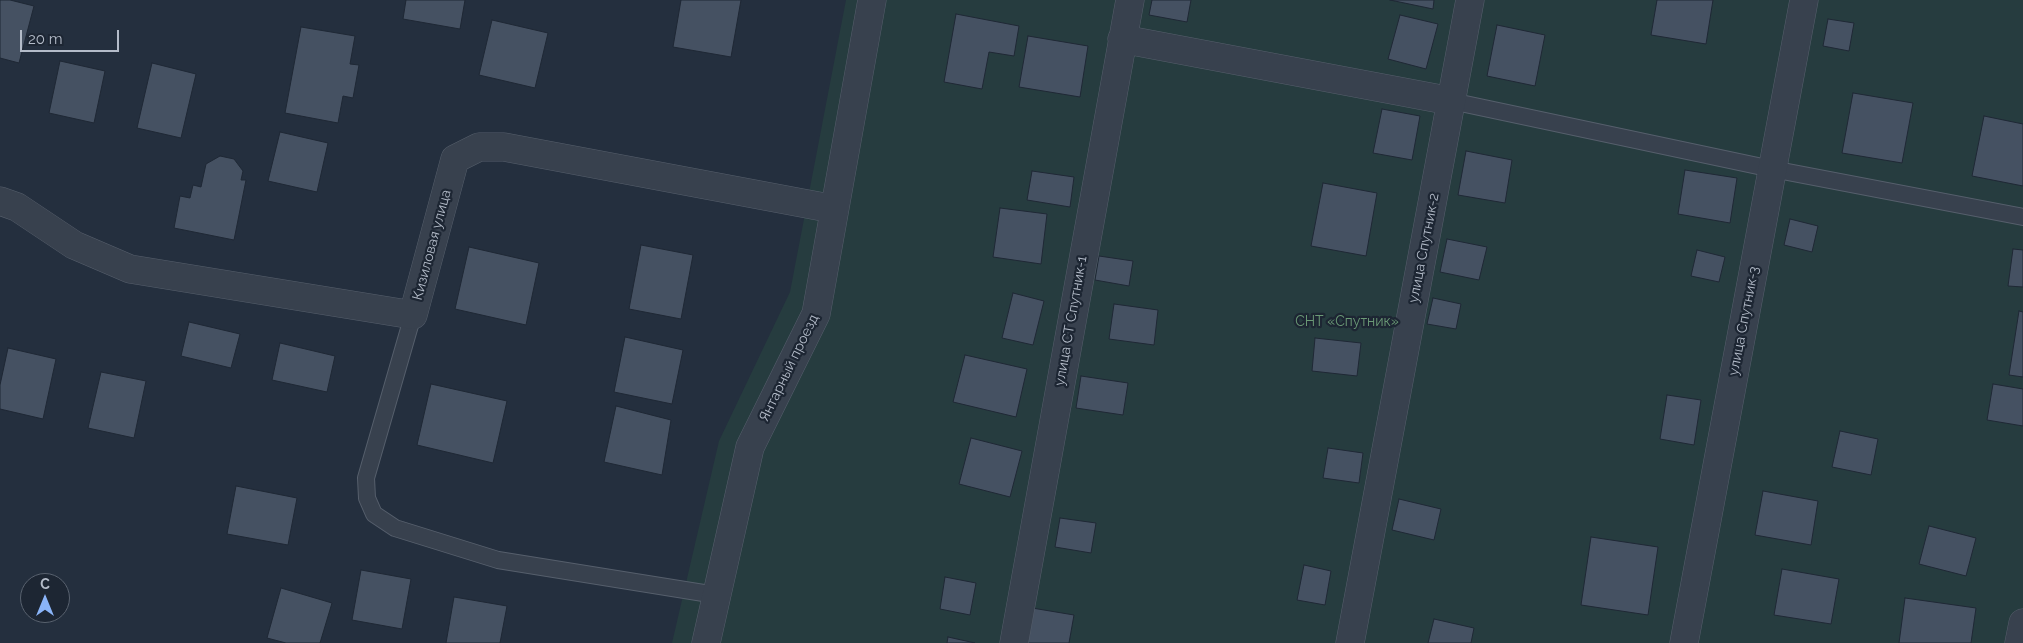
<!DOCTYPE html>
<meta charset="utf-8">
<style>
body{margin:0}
#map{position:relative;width:2023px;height:643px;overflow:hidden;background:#242f3e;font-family:Raleway,sans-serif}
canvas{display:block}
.north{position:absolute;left:20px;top:573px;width:50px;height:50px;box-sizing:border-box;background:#1d2633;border:1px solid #59626f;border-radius:50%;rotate:0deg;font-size:14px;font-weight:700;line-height:20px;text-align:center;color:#b4bcc9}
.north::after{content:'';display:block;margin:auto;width:18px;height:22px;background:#8ab4f8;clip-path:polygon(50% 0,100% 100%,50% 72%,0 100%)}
.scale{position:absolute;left:20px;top:30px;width:99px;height:22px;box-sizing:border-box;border:2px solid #b4bcc9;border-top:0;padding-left:6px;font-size:15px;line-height:18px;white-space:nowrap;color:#b4bcc9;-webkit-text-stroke:4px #1d2633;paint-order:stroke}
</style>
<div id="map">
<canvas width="2023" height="643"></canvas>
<div class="north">С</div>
<div class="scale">20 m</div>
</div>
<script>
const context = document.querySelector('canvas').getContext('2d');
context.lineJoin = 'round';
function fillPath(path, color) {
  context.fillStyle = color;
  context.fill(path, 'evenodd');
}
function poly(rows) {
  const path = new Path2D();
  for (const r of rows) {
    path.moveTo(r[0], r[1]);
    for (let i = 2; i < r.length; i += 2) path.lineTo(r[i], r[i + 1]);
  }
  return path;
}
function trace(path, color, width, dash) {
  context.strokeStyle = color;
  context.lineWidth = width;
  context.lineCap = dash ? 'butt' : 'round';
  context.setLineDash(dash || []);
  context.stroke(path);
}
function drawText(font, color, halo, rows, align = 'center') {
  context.font = font + ' Raleway,sans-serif';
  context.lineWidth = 4.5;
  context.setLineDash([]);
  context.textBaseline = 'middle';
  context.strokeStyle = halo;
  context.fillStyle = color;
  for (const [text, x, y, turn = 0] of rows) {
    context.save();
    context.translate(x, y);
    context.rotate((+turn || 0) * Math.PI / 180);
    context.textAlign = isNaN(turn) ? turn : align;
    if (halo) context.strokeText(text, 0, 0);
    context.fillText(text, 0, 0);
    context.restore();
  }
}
fillPath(poly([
 [846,0,2023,0,2023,643,672,643,719,441,790,292]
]), '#263c3f');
const building = poly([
 [0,0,10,0,34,6,19,63,0,58,0,0],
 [406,0,465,0,460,29,403,19,406,0],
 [681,0,741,0,731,57,673,47,681,0],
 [1152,0,1191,0,1187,22,1149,15,1152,0],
 [1390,0,1434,0,1433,9,1390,0],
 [1657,0,1713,0,1706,44,1651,35,1657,0],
 [956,14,1019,26,1014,56,989,52,982,89,944,82,956,14],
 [1400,15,1438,24,1426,69,1388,59,1400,15],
 [1828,19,1854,23,1849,51,1823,46,1828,19],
 [492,20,548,33,535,88,479,75,492,20],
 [1497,25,1545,35,1535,86,1487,76,1497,25],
 [301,27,355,36,350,64,359,65,353,98,343,96,338,123,285,113,301,27],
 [1028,36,1088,46,1080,97,1019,87,1028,36],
 [60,61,105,71,94,123,49,113,60,61],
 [152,63,196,74,181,138,137,128,152,63],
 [1853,93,1913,103,1902,163,1842,153,1853,93],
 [1382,109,1420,116,1412,160,1373,153,1382,109],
 [1984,116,2023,124,2023,186,1972,176,1984,116],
 [280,132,328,143,317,192,268,181,280,132],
 [1466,151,1512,160,1505,203,1458,195,1466,151],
 [220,156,234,159,243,171,241,180,246,180,234,240,174,228,180,196,190,198,193,185,201,187,206,164,220,156],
 [1685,170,1737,178,1730,223,1678,214,1685,170],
 [1032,171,1074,177,1070,207,1027,200,1032,171],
 [1323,183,1377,193,1366,256,1311,246,1323,183],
 [1000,208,1047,214,1041,264,993,257,1000,208],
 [1790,219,1818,226,1812,252,1784,245,1790,219],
 [1447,239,1487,247,1479,280,1440,272,1447,239],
 [641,245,693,255,681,319,629,309,641,245],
 [469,247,539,263,526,325,455,309,469,247],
 [2013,249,2023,250,2023,287,2008,286,2013,249],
 [1697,250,1725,257,1719,282,1691,276,1697,250],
 [1099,256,1133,261,1129,286,1095,280,1099,256],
 [1013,293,1044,301,1033,345,1002,338,1013,293],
 [1433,298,1461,304,1456,329,1427,324,1433,298],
 [1114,304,1158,310,1154,345,1109,339,1114,304],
 [2019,311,2023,312,2023,377,2009,375,2019,311],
 [189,322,240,334,231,368,181,356,189,322],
 [625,337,683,350,672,404,614,392,625,337],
 [1315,338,1361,343,1357,376,1312,371,1315,338],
 [280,343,335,356,327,392,272,380,280,343],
 [8,348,56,359,43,419,0,409,0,385,8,348],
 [965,355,1027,369,1016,417,953,402,965,355],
 [101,372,146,381,134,438,88,428,101,372],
 [1081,376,1128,383,1123,415,1076,408,1081,376],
 [431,384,507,401,493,463,417,445,431,384],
 [1993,384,2023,389,2023,426,1987,420,1993,384],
 [1667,395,1701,400,1694,445,1660,439,1667,395],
 [616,406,671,420,662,475,604,462,616,406],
 [1840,431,1878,439,1871,475,1832,467,1840,431],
 [971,438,1022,451,1010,497,959,484,971,438],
 [1328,448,1363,453,1359,483,1323,478,1328,448],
 [236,486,297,498,288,545,227,534,236,486],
 [1763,491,1818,501,1811,545,1755,535,1763,491],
 [1399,499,1441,509,1434,540,1392,530,1399,499],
 [1060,518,1096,523,1091,553,1055,547,1060,518],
 [1929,526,1976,538,1966,576,1919,564,1929,526],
 [1591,537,1658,547,1648,615,1581,605,1591,537],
 [1304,565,1331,571,1325,605,1297,600,1304,565],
 [1782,569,1839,579,1831,624,1774,615,1782,569],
 [361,570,411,579,402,629,352,620,361,570],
 [945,577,976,583,970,615,940,609,945,577],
 [281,588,332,603,320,643,286,643,267,638,281,588],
 [454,597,507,606,500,643,446,643,454,597],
 [1905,598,1976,608,1971,643,1899,643,1905,598],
 [1032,608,1074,615,1069,643,1025,643,1032,608],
 [1434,619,1474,628,1471,643,1428,643,1434,619],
 [948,637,975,643,947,643,948,637]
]);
fillPath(building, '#455162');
trace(building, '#1f2835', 1);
const lane = poly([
 [1451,101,1772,169,2023,217],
 [413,315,366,478,367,498,374,514,395,528,498,560,716,595]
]);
const street = poly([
 [1122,39,1451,101],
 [0,201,17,207,74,245,130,269,413,315,455,159,479,147,504,147,834,209],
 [706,643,750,447,816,314,872,0],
 [1014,643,1130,0],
 [1350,643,1470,0],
 [1684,643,1804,0],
 [2019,643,2023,623]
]);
trace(lane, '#565f6c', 18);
trace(street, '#565f6c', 29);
trace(lane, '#38414e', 16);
trace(street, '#38414e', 28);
drawText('14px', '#b4bcc9', '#1d2633', [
 ["Кизиловая улица",432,245,-75],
 ["улица Спутник-2",1424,248,-79],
 ["улица СТ Спутник-1",1071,321,-80],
 ["улица Спутник-3",1744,321,-79],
 ["Янтарный проезд",789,368,-64]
]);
drawText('14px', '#6b9a76', '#1d2633', [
 ["СНТ «Спутник»",1347,322]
]);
</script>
